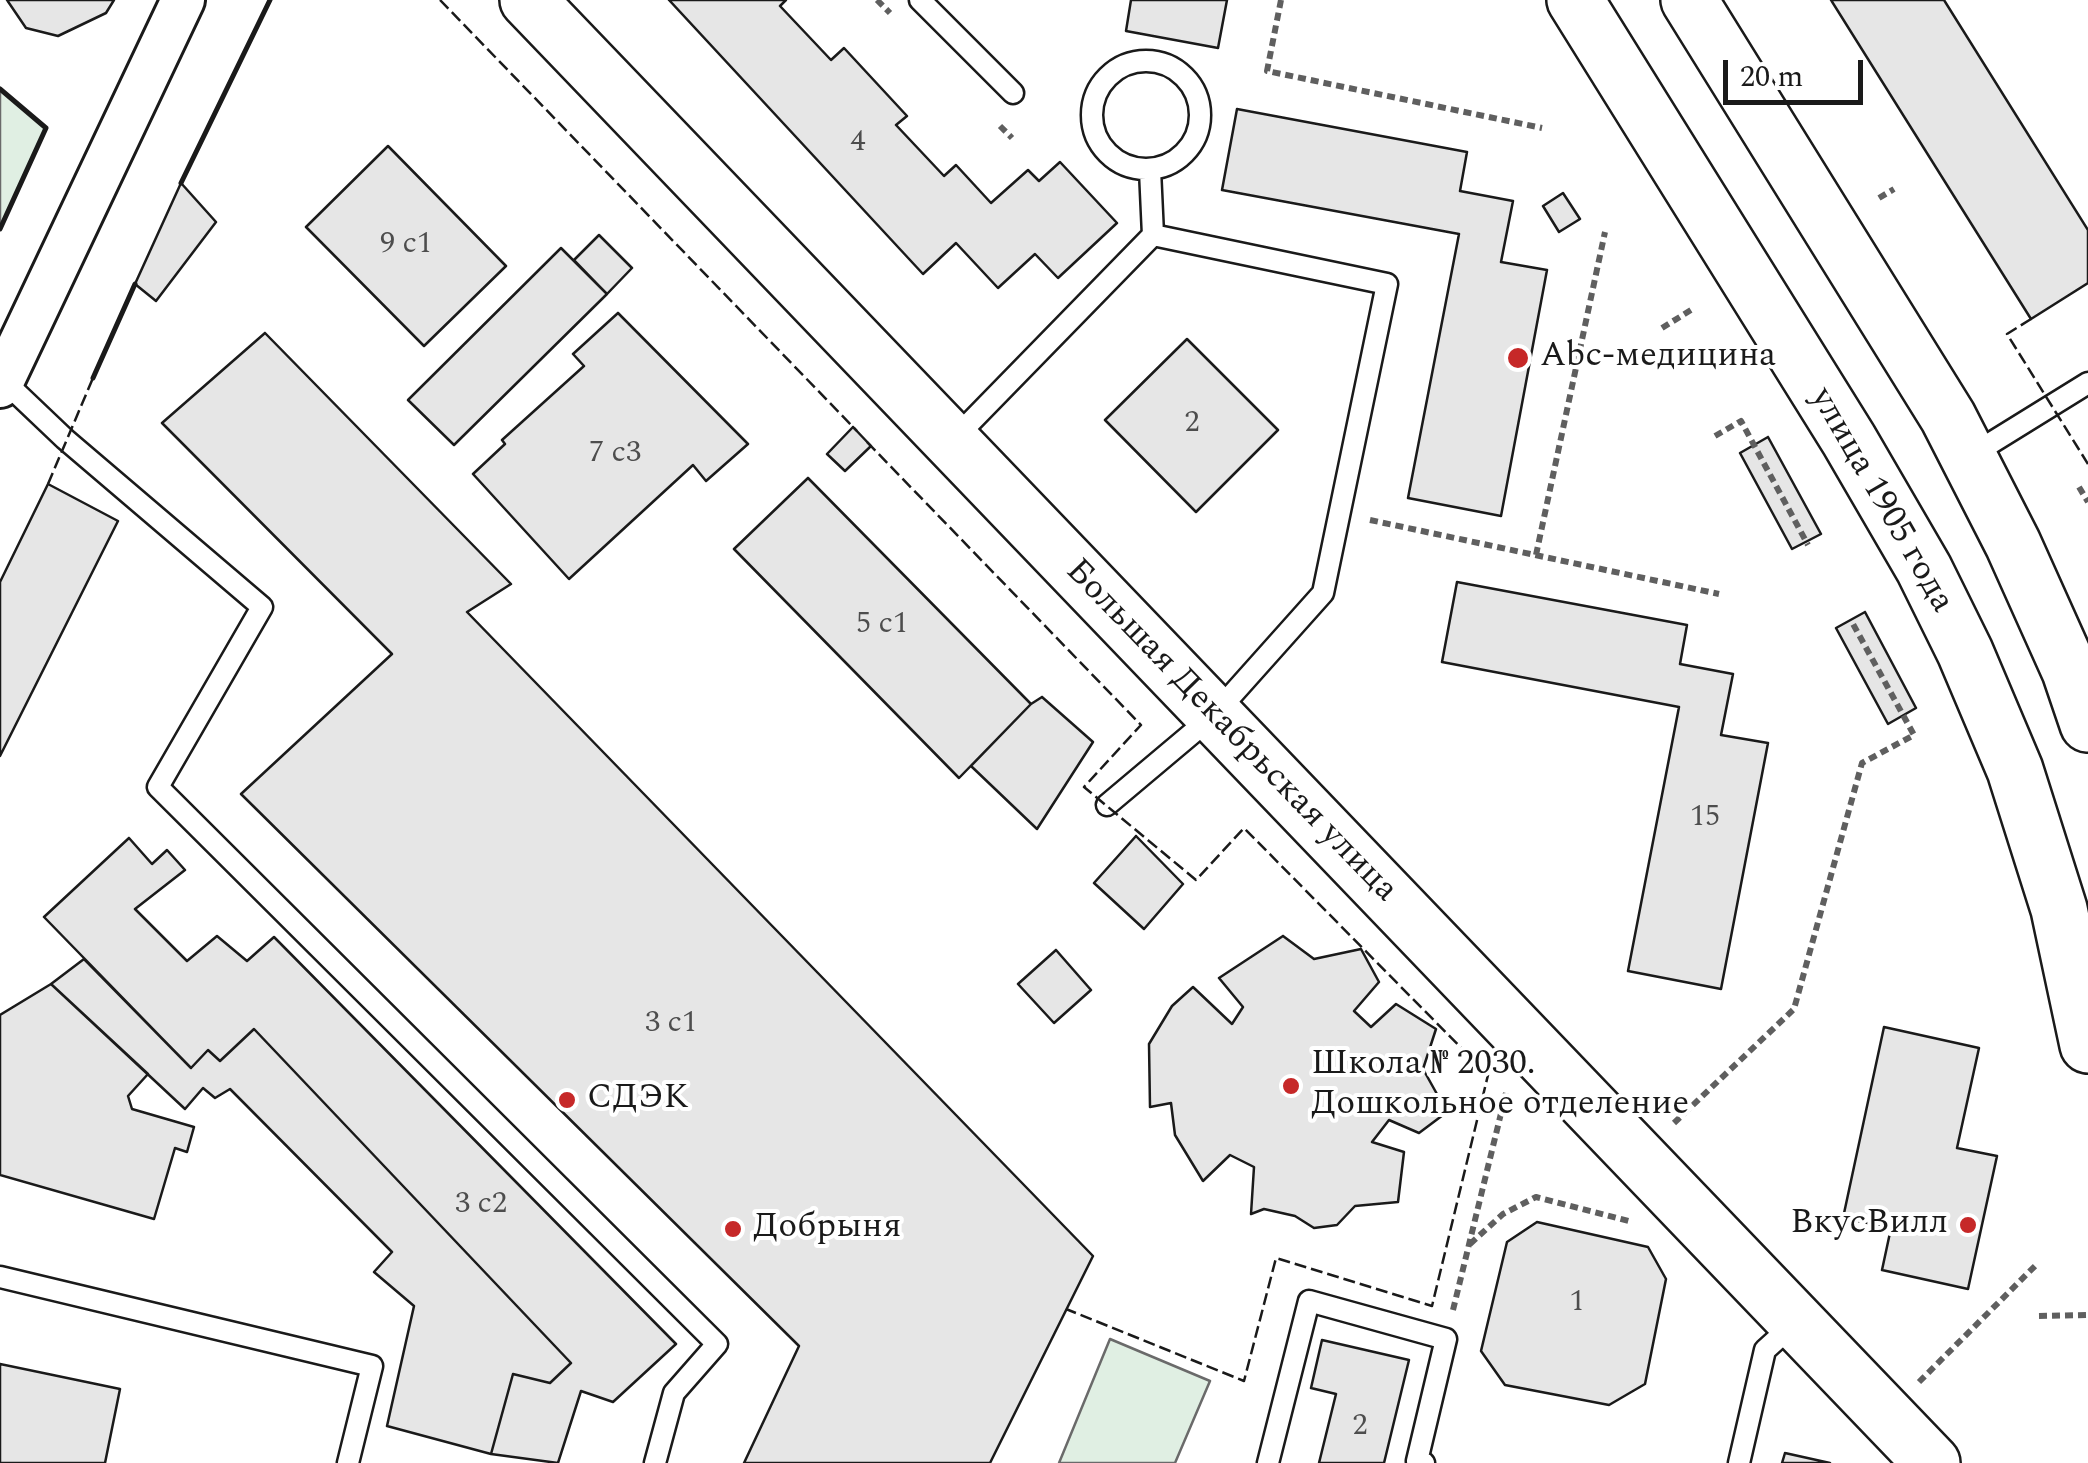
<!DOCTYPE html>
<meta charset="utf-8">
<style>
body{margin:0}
#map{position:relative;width:2088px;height:1463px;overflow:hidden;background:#fff;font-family:Spectral,serif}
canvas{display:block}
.scale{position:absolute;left:1723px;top:60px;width:140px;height:45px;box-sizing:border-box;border:5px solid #1a1a1a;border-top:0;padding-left:12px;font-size:30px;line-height:35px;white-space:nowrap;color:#1a1a1a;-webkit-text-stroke:8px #fff;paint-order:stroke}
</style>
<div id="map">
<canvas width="2088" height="1463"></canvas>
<div class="scale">20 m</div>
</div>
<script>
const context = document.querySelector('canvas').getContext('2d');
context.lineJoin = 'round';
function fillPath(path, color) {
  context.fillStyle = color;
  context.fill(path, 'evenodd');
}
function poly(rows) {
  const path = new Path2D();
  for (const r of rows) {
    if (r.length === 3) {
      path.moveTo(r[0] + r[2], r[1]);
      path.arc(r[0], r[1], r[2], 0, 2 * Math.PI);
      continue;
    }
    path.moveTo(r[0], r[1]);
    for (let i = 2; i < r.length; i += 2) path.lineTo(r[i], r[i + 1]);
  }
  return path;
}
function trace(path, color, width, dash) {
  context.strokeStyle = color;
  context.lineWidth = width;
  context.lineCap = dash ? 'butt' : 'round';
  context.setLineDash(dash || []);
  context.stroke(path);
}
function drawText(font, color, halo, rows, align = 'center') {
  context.font = font + ' Spectral,serif';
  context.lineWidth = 8;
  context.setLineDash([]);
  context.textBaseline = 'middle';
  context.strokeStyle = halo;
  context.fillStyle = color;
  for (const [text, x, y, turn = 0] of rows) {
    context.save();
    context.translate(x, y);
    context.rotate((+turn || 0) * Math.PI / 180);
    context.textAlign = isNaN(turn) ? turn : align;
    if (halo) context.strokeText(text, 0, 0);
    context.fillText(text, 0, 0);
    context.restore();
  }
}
const green = poly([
 [0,89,46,128,0,229,0,89],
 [1110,1339,1210,1381,1175,1463,1059,1463,1110,1339]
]);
fillPath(green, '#e0efe3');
trace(green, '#6a6a6a', 2.5);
const building = poly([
 [7,0,114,0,106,13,58,36,26,28,7,0],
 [669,0,786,0,780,6,831,60,844,48,907,116,896,125,944,176,956,165,991,203,1028,170,1039,181,1060,162,1117,223,1058,278,1035,254,998,288,956,243,923,274,669,0],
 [1131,0,1227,0,1218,48,1126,31,1131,0],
 [1831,0,1944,0,2088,230,2088,283,2031,319,1831,0],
 [1237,109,1467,152,1460,191,1513,201,1501,262,1547,270,1501,516,1408,498,1459,234,1222,190,1237,109],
 [388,146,506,266,424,346,306,227,388,146],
 [181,183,216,222,156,301,135,284,181,183],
 [1563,193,1580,219,1559,232,1543,206,1563,193],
 [599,235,632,268,607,294,574,260,599,235],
 [561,248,607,294,454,445,408,400,561,248],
 [618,313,748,444,706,481,693,465,569,579,473,474,505,444,502,440,584,366,573,354,618,313],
 [265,333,511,584,467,612,1093,1256,990,1463,744,1463,799,1346,241,794,392,654,162,423,265,333],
 [1187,339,1278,430,1196,512,1105,420,1187,339],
 [853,427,871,446,845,471,827,454,853,427],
 [1768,437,1821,534,1792,549,1740,453,1768,437],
 [808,478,1031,704,959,778,734,549,808,478],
 [48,484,118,521,0,756,0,582,48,484],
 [1457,582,1687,625,1680,664,1733,674,1721,735,1768,743,1721,989,1628,971,1679,707,1442,662,1457,582],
 [1865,612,1916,708,1888,724,1836,628,1865,612],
 [1042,697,1093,742,1037,829,971,766,1031,704,1042,697],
 [1136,836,1183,884,1144,929,1094,883,1136,836],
 [129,838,152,864,167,850,185,870,135,909,187,961,217,936,247,961,274,937,676,1344,613,1402,581,1391,558,1463,491,1454,513,1374,550,1383,571,1363,254,1029,220,1061,208,1050,191,1068,44,917,129,838],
 [1283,936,1314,959,1361,949,1379,982,1354,1011,1371,1027,1396,1004,1436,1029,1423,1069,1447,1112,1419,1133,1389,1120,1372,1142,1404,1152,1398,1202,1355,1206,1337,1225,1314,1228,1295,1216,1264,1209,1251,1214,1254,1167,1230,1155,1203,1181,1175,1135,1171,1103,1150,1107,1149,1044,1172,1006,1193,987,1232,1024,1243,1007,1219,978,1283,936],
 [1056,950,1091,990,1054,1023,1018,984,1056,950],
 [84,959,191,1068,208,1050,220,1061,254,1029,571,1363,550,1383,513,1374,491,1454,387,1426,414,1306,374,1272,392,1252,230,1089,215,1098,203,1088,185,1109,51,984,84,959],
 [51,984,148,1074,128,1096,132,1109,194,1127,187,1152,175,1148,154,1219,0,1175,0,1015,51,984],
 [1884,1027,1979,1048,1957,1148,1997,1156,1968,1289,1882,1270,1891,1228,1843,1218,1884,1027],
 [1537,1222,1648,1247,1666,1279,1645,1384,1609,1405,1505,1385,1481,1351,1507,1242,1537,1222],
 [1322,1340,1409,1360,1384,1463,1319,1463,1336,1394,1311,1388,1322,1340],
 [0,1364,120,1389,105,1463,0,1463,0,1364],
 [1785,1453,1830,1463,1782,1463,1785,1453]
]);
fillPath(building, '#e6e6e6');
trace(building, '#1a1a1a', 2.5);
const lane = poly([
 [920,0,1013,93],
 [1146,115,54],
 [3,380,65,439,262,607,158,787,717,1344,674,1393,655,1463],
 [953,440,1153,235,1150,170],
 [1970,456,2088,383],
 [1107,805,1214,715,1323,593,1387,284,1153,235],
 [0,1277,372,1366,348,1463],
 [1268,1463,1309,1301,1446,1339,1417,1461,1424,1463],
 [1739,1463,1765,1350,1796,1322]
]);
const street = poly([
 [0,386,183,0]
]);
const secondary = poly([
 [528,0,1932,1463],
 [1575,0,1849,440,1924,569,1965,652,2015,770,2059,909,2088,1045],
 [1689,0,1948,417,2013,544,2070,671,2088,724]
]);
trace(lane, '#1a1a1a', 25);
trace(street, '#1a1a1a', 48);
trace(secondary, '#1a1a1a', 60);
trace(poly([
 [877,0,890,13],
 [1281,0,1267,71,1542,128],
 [1000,126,1012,138],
 [1879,198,1894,189],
 [1662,328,1691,310],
 [1715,436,1741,421,1808,545],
 [2079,487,2088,502],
 [1370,520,1719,594],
 [1536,555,1605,232],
 [1674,1123,1794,1009,1862,763,1914,735,1853,624],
 [1470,1244,1503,1214,1536,1197,1629,1221],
 [1453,1310,1506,1093],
 [2039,1316,2088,1315],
 [1919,1382,2037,1264]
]), '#5f5f5f', 6, [8, 5]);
trace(lane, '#fff', 20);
trace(street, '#fff', 42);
trace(secondary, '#fff', 55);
trace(poly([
 [440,0,857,431],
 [2031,319,2007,334,2088,464],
 [867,442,1141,725,1084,787,1196,880,1244,828,1488,1075,1432,1306,1276,1258,1244,1381,1066,1309],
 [48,484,93,378]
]), '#1a1a1a', 2.5, [12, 5]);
trace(poly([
 [0,89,46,128,0,229],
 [181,183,270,0],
 [93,378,135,284]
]), '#1a1a1a', 5);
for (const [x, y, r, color] of [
 [1518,358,12,"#c62828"],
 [1291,1086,10,"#c62828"],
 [567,1100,10,"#c62828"],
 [1968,1225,10,"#c62828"],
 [733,1229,10,"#c62828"]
]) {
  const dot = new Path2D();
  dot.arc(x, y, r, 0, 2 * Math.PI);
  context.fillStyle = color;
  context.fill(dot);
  trace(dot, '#fff', 4);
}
drawText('30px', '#4d4d4d', null, [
 ["4",858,144],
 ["9 c1",406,246],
 ["2",1192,425],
 ["7 с3",615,455],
 ["5 c1",882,626],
 ["15",1705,819],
 ["3 с1",671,1025],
 ["3 с2",481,1206],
 ["1",1577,1304],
 ["2",1360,1428]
]);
drawText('35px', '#1a1a1a', '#fff', [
 ["Abc-медицина",1540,358],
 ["Школа № 2030.",1311,1066],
 ["Дошкольное отделение",1311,1106],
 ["СДЭК",587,1100],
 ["ВкусВилл",1948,1225,"right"],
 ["Добрыня",753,1229]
], 'left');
drawText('35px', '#1a1a1a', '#fff', [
 ["улица 1905 года",1880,501,60],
 ["Большая Декабрьская улица",1230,732,46]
]);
</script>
